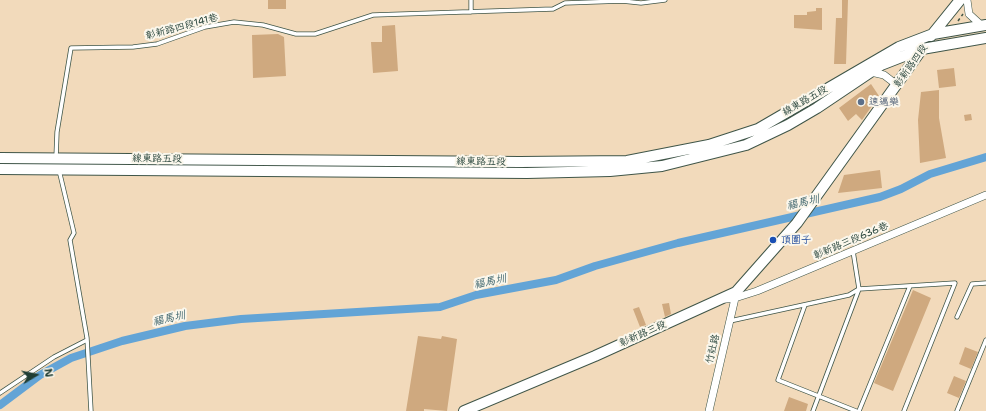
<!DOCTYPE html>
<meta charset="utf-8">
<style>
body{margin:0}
#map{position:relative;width:986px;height:411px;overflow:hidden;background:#f2dabb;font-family:"Shantell Sans",sans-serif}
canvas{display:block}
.north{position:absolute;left:16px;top:355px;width:40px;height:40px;-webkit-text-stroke:3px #fbf7ec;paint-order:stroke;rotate:80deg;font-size:11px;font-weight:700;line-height:16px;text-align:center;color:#1f3d34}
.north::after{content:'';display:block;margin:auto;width:14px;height:18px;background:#1f3d34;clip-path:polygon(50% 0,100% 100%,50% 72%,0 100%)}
</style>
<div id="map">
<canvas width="986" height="411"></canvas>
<div class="north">N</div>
</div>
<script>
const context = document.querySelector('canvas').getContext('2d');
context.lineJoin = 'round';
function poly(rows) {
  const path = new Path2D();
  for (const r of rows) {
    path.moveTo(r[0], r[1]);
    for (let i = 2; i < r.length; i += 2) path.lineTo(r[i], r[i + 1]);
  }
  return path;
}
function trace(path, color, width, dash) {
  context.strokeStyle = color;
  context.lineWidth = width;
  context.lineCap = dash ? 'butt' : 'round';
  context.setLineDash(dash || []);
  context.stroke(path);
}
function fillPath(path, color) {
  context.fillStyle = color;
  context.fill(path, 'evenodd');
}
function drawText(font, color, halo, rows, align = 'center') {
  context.font = font + ' "Shantell Sans","LXGW WenKai TC",sans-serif';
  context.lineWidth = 4;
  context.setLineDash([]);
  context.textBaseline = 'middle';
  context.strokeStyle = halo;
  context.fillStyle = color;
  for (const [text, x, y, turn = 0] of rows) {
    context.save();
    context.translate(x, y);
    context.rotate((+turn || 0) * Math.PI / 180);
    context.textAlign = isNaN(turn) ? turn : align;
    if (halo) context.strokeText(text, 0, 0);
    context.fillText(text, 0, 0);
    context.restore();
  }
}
trace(poly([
 [0,405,40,375,71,358,122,341,185,326,241,319,440,307,476,295,556,280,595,266,678,243,880,197,901,189,930,174,986,157]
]), '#63a4d6', 8);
fillPath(poly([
 [268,0,286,0,286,9,268,9],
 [842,0,848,0,846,64,834,64,836,18,842,18],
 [816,8,822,8,822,30,794,28,794,15,807,15,807,12,816,11],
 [395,25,398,71,373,73,371,42,382,42,382,26],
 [278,34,284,37,286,76,253,78,252,35],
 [954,68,956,86,939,88,937,70],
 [871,84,879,96,862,120,856,114,848,121,839,108],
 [939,90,939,118,946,158,920,163,918,120,921,92],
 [971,114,972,120,965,121,964,115],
 [880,170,882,188,838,193,844,175],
 [913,290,931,298,893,391,874,383],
 [669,303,671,314,665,317,662,304],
 [639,307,646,325,640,327,633,309],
 [418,336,441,339,442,336,457,339,447,411,424,409,424,411,406,411],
 [965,347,978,352,971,369,959,364],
 [954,376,966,381,959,398,947,393],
 [789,397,808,404,806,411,784,411]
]), '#cfa97f');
const lane = poly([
 [471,0,471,12],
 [56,158,57,132,71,48,133,47,157,44,205,27,234,22,263,25,296,34,315,34,373,15,553,9,565,3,622,1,641,3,665,0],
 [59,170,74,233,70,240,87,338,91,411],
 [805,305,778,380,856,411],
 [957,317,972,284,986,283],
 [730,321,849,295,859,289,955,283,904,411],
 [0,393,54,357,87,340],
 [813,411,859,289,853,251],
 [859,411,910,286],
 [957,411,986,340]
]);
const street = poly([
 [967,0,969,14,981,25],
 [871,72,884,75,897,85],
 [726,299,735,298,757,291,986,195],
 [709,411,736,294]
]);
const secondary = poly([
 [931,36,960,0],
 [0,158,520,162,627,161,709,145,758,129,899,47,933,34,986,25],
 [0,169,527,173,610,171,662,166,746,145,788,125,817,108,881,65,922,49,986,38],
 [464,411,595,356,736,292,797,223,922,49]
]);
trace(lane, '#3f5548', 5);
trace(street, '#3f5548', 8);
trace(secondary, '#3f5548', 12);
trace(poly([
 [958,21,963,14]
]), '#3f5548', 1.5, [3, 3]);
trace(lane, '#fff', 3.5);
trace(street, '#fff', 7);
trace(secondary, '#fff', 10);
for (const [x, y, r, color] of [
 [861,102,4,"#5c6f8a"],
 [773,240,4,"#1a4fb4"]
]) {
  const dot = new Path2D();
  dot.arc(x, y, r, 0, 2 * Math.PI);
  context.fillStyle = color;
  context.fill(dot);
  trace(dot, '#fbf7ec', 1.5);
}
drawText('10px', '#1f3d34', '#fbf7ec', [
 ["彰新路四段141巷",182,27,-15],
 ["彰新路四段",911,66,-55],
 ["線東路五段",805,101,-30],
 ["線東路五段",157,159,1],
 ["線東路五段",481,162,1],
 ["彰新路三段636巷",851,241,-23],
 ["彰新路三段",643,334,-24],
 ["竹社路",713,349,-76]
]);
drawText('10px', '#4e5e75', '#fbf7ec', [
 ["速邁樂",869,102]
], 'left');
drawText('10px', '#164399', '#fbf7ec', [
 ["頂圍子",781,240]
], 'left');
drawText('italic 11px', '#335c65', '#fbf7ec', [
 ["福馬圳",803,203,-13],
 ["福馬圳",490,282,-12],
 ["福馬圳",169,319,-13]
]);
</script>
